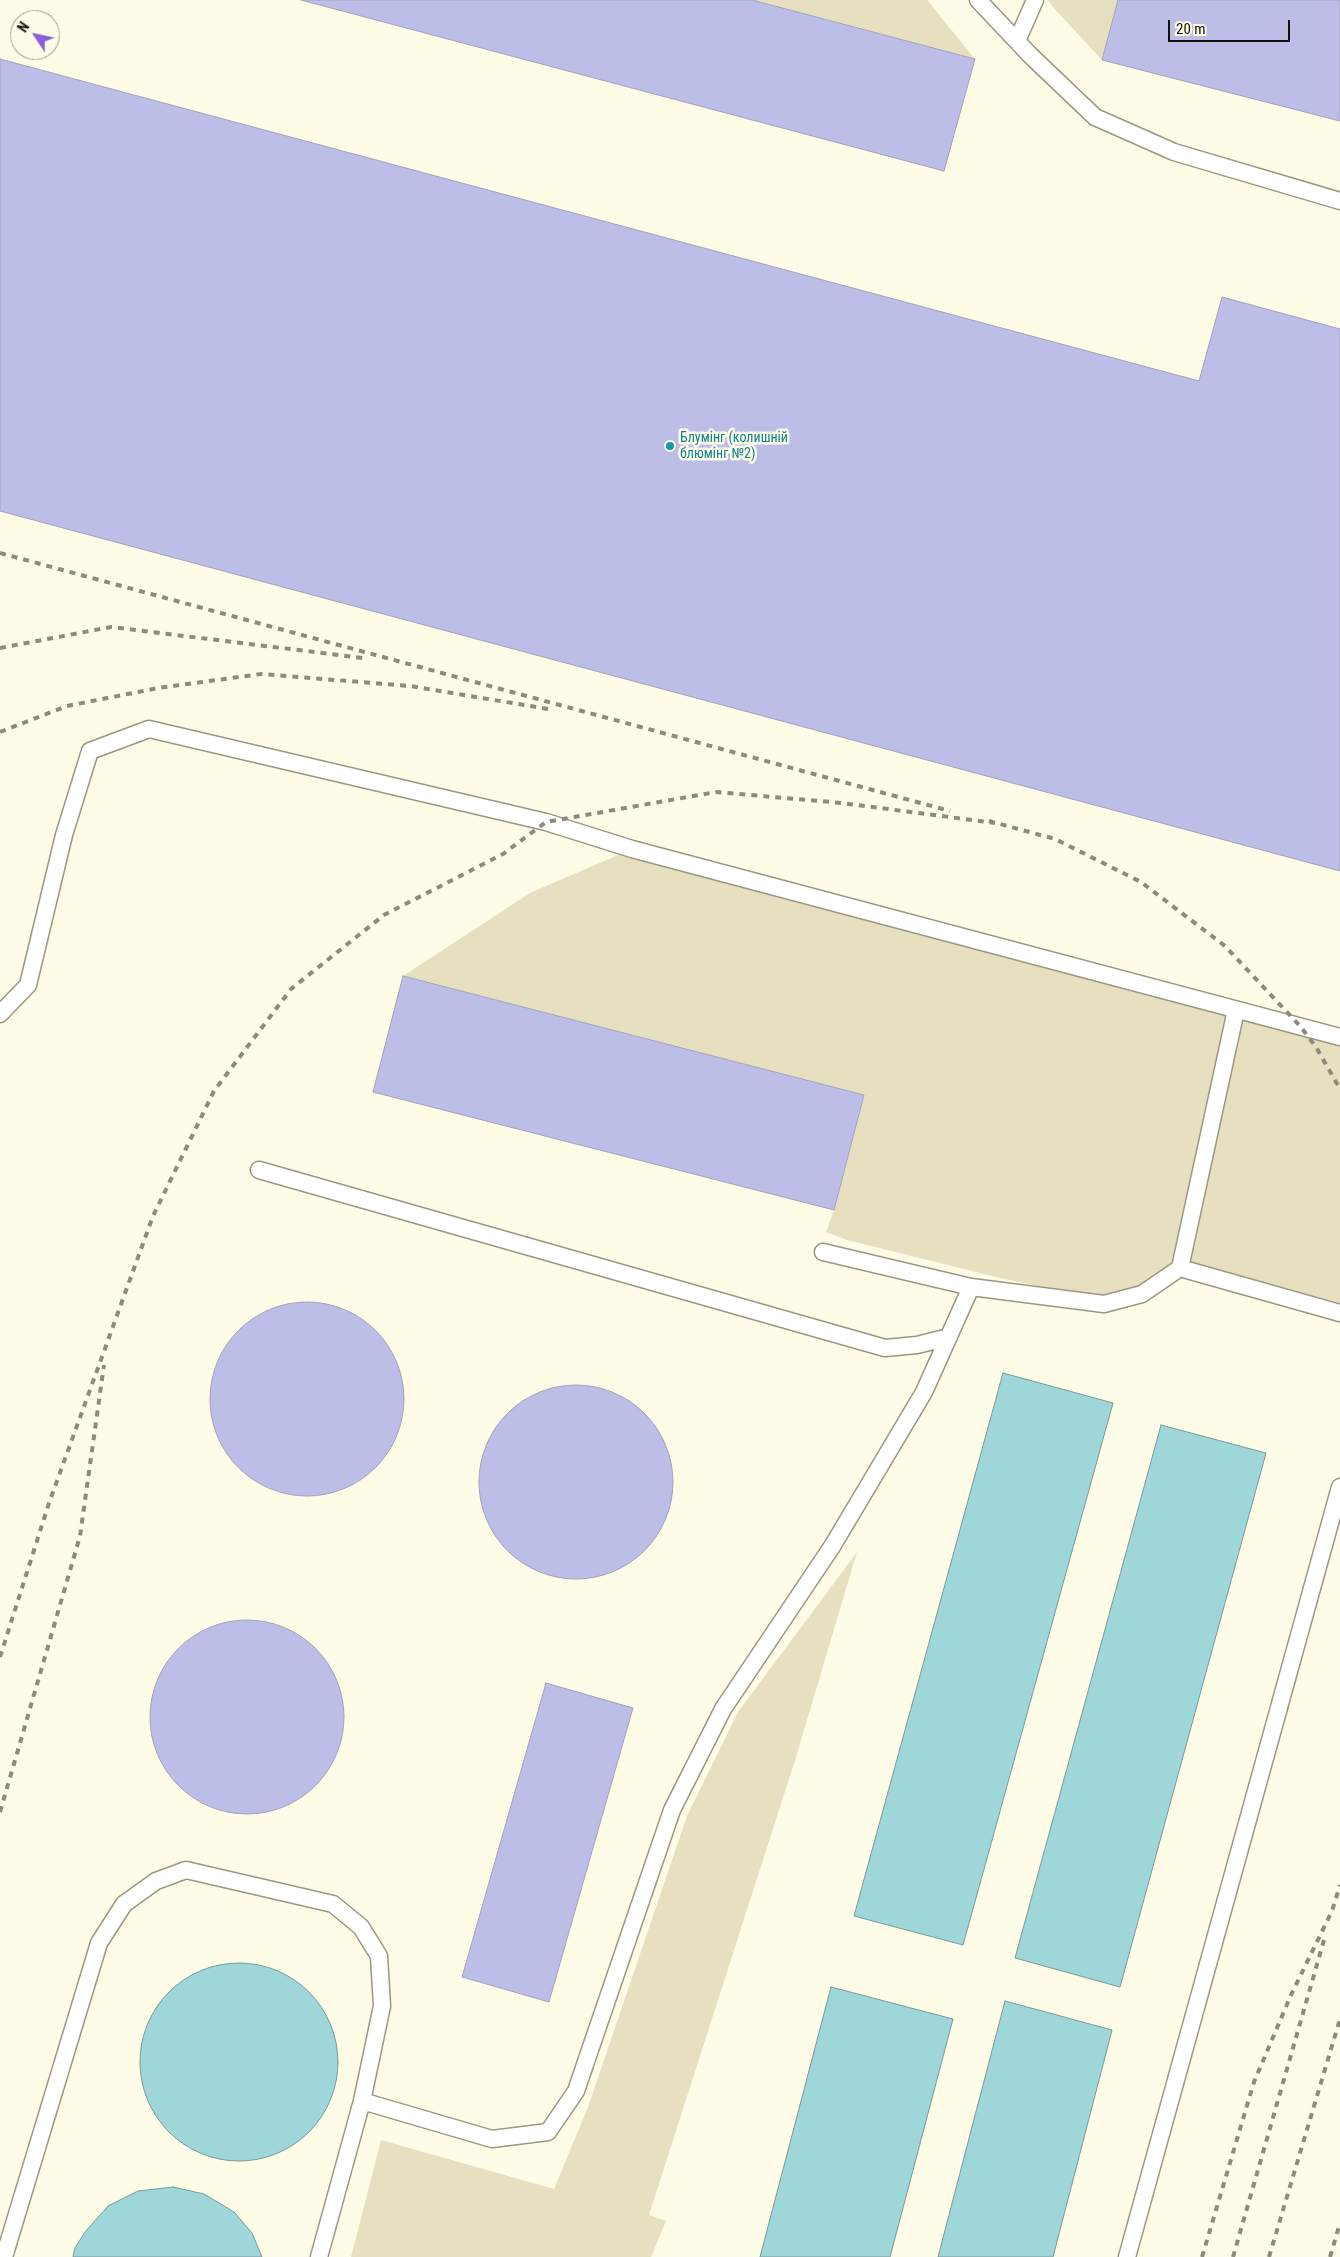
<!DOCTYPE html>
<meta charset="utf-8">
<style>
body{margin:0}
#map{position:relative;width:1340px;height:2257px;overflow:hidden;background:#fefbe7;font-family:"Roboto Condensed",sans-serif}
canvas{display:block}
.north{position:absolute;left:10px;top:10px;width:50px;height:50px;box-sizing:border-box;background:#fefbe7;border:1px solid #a09d8e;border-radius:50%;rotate:304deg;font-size:14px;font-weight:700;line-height:20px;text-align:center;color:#131109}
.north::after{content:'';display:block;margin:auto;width:18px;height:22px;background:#8760db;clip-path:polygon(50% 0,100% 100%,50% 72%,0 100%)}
.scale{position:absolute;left:1168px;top:20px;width:122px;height:22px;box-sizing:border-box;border:2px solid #131109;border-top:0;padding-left:6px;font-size:15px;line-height:18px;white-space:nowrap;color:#131109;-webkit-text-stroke:4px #fefbe7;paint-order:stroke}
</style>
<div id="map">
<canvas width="1340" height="2257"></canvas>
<div class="north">N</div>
<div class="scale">20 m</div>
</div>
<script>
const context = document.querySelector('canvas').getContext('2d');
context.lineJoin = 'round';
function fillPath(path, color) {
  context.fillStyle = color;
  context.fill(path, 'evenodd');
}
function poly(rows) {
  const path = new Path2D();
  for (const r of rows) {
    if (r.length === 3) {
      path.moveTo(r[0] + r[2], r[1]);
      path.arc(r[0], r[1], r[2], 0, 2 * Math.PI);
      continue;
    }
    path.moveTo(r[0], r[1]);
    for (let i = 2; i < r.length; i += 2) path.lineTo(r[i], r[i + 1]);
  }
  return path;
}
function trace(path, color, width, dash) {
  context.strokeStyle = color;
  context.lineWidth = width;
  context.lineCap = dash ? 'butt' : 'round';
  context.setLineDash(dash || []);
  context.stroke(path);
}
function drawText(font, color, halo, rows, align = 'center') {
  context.font = font + ' "Roboto Condensed",sans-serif';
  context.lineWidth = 5;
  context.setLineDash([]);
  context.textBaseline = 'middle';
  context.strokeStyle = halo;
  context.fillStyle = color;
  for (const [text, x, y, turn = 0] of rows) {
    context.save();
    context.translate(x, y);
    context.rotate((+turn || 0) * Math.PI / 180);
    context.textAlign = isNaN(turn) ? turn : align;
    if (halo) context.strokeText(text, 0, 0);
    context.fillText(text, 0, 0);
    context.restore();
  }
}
fillPath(poly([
 [752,0,927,0,975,59],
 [1048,0,1118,0,1102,60,1053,7],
 [632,849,1340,1037,1340,1313,1180,1268,1115,1302,1000,1278,847,1240,826,1232,834,1210,864,1095,403,976,530,893],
 [857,1552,796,1757,649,2215,666,2221,651,2257,351,2257,381,2140,554,2189,588,2107,687,1816,738,1712]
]), '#e6e0c0');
const water = poly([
 [1003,1373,1113,1403,963,1945,854,1916,1003,1373],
 [1161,1425,1266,1453,1120,1987,1015,1958,1161,1425],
 [239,2062,99],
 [831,1987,953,2019,890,2257,760,2257,831,1987],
 [1005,2001,1112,2030,1053,2257,938,2257,1005,2001],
 [173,2187,204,2194,234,2212,252,2233,262,2257,73,2257,75,2248,85,2232,108,2206,138,2191,173,2187]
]);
fillPath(water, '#9fd6da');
trace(water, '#759b9b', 1);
const building = poly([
 [301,0,752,0,975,59,944,171,301,0],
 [1118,0,1340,0,1340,121,1102,60,1118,0],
 [0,59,1199,381,1222,297,1340,329,1340,871,0,511,0,59],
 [403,976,864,1095,834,1210,373,1092,403,976],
 [307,1399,97],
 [576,1482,97],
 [247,1717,97],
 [546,1683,633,1708,549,2002,462,1977,546,1683]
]);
fillPath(building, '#bdbee7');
trace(building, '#a2a3ba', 1);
const service = poly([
 [978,0,1031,56,1095,117,1174,152,1340,201],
 [1017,41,1035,0],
 [1236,1010,1180,1268,1340,1313],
 [0,1014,28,985,64,835,90,751,149,729,546,822,632,849,1340,1037],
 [259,1170,885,1348,917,1345,949,1337],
 [823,1252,971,1287,1104,1304,1142,1294,1180,1268],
 [362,2101,492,2139,548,2132,576,2091,672,1810,723,1709,833,1545,924,1392,971,1287],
 [4,2257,99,1943,124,1904,156,1881,186,1870,333,1904,361,1927,379,1956,382,2006,362,2101,319,2257],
 [1127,2257,1340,1487]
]);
trace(service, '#9b9780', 19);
trace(service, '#fff', 16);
trace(poly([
 [0,553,950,811],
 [0,648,111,627,363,658],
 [0,732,67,706,158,688,261,674,410,686,554,710],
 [989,821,1055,839,1141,882,1225,946,1300,1026,1316,1047,1340,1089],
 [0,1657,49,1503,153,1216,214,1091,291,989,384,915,503,854,546,822,716,792,842,803,995,823],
 [0,1812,80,1536,104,1365],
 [1202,2257,1254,2082,1291,1995,1332,1911,1340,1885],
 [1233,2257,1324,1940],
 [1269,2257,1340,2019],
 [1330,2257,1340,2223]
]), '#8d8a7c', 4, [6, 6]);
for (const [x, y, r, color] of [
 [670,446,5,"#0f9aa8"]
]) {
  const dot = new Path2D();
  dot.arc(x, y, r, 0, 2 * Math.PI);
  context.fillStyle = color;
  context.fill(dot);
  trace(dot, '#fefbe7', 2);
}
drawText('14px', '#0d838f', '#fefbe7', [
 ["Блумінг (колишній",680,438],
 ["блюмінг №2)",680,454]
], 'left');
</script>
